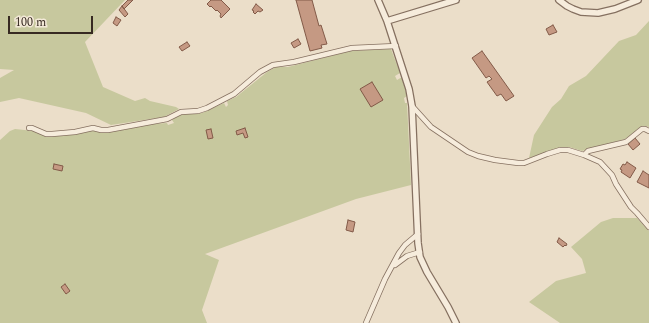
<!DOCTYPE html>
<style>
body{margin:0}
#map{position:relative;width:649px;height:323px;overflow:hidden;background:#ebdec9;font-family:Spectral,serif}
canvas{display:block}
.scale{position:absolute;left:8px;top:16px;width:85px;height:18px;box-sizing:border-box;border:2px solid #372a22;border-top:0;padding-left:5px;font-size:12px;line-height:14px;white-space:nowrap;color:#372a22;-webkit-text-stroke:3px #f3e9d8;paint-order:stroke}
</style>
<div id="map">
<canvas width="649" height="323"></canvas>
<div class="scale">100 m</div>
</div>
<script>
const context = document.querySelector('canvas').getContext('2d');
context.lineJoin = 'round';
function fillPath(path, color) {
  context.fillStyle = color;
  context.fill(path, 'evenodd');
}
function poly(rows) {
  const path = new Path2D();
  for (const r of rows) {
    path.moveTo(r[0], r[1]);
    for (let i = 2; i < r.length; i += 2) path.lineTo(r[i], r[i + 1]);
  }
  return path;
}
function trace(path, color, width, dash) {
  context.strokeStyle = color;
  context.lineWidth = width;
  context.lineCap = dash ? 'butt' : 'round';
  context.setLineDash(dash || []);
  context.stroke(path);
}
fillPath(poly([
 [0,0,125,0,85,42,103,87,135,101,145,98,150,101,176,107,179,109,164,117,111,125,86,113,19,98,0,102,0,78,14,70,0,69],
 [649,21,649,127,646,126,643,126,625,139,582,151,569,147,562,147,529,158,534,135,552,107,561,99,569,86,586,76,619,41,636,35],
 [391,49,400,73,395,76,397,80,402,77,407,96,404,98,405,103,407,103,411,185,356,199,205,254,219,260,202,310,207,323,0,323,0,140,10,131,15,129,34,131,41,134,94,130,101,132,127,129,151,124,167,123,168,125,174,123,172,120,178,116,184,114,202,113,224,103,226,107,228,105,227,101,236,97,267,72,276,67,288,67,350,51],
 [613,218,637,218,649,231,649,323,560,323,529,302,556,281,586,273,582,259,571,247,601,222]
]), '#c7c89e');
const building = poly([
 [128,0,133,0,124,9,122,6,128,0],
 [211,0,221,0,230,9,221,18,220,16,221,14,217,10,216,11,211,6,210,7,207,4,211,0],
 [296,0,312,0,319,26,321,25,327,44,321,45,322,48,310,51,296,0],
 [256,4,263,10,260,12,258,11,255,14,253,12,254,11,252,10,256,4],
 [122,6,128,14,125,17,119,10,122,6],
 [116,17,121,20,117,26,113,23,116,17],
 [553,25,557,32,549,35,546,29,553,25],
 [298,39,301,44,294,48,291,43,298,39],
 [187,42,190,46,182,51,179,47,187,42],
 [482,51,514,96,506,101,501,94,497,96,487,82,492,79,489,76,486,78,472,58,482,51],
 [372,82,383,100,371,107,360,89,372,82],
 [245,128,248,137,245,138,243,133,237,135,236,131,245,128],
 [211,129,213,138,208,139,206,130,211,129],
 [635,138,640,144,633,150,628,144,635,138],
 [627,162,636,168,630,178,621,172,622,170,620,169,623,164,625,165,627,162],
 [54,164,63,166,62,171,53,169,54,164],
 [643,171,649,175,649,188,637,182,643,171],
 [348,220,355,222,353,232,346,230,348,220],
 [559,238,567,244,566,246,565,245,563,247,557,242,559,238],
 [65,284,70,291,66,294,61,287,65,284]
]);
fillPath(building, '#c59983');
trace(building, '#825a48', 1);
const minor = poly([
 [412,106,431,127,468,152,478,156,495,160,518,163,524,163,547,154,560,150,568,150,584,155,600,162,612,175,616,184,631,207,637,213,649,227],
 [29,128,32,128,46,134,52,134,75,132,93,128,101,130,108,130,167,119,181,112,198,111,207,108,234,94,260,72,273,65,294,62,352,48,396,46],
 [584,155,588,151,626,142,642,129,645,129,649,131],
 [395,265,407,256,420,252],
 [366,323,385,279,399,253,405,245,418,234]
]);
const tertiary = poly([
 [378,0,387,21,409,89,412,106,418,243,420,257,427,272,448,307,456,323],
 [559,0,567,6,573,9,581,12,598,13,615,9,638,0],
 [387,21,456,0]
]);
trace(minor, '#857060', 6);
trace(tertiary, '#857060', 8);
trace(minor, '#f6ecdc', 4.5);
trace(tertiary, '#f6ecdc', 5.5);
</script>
